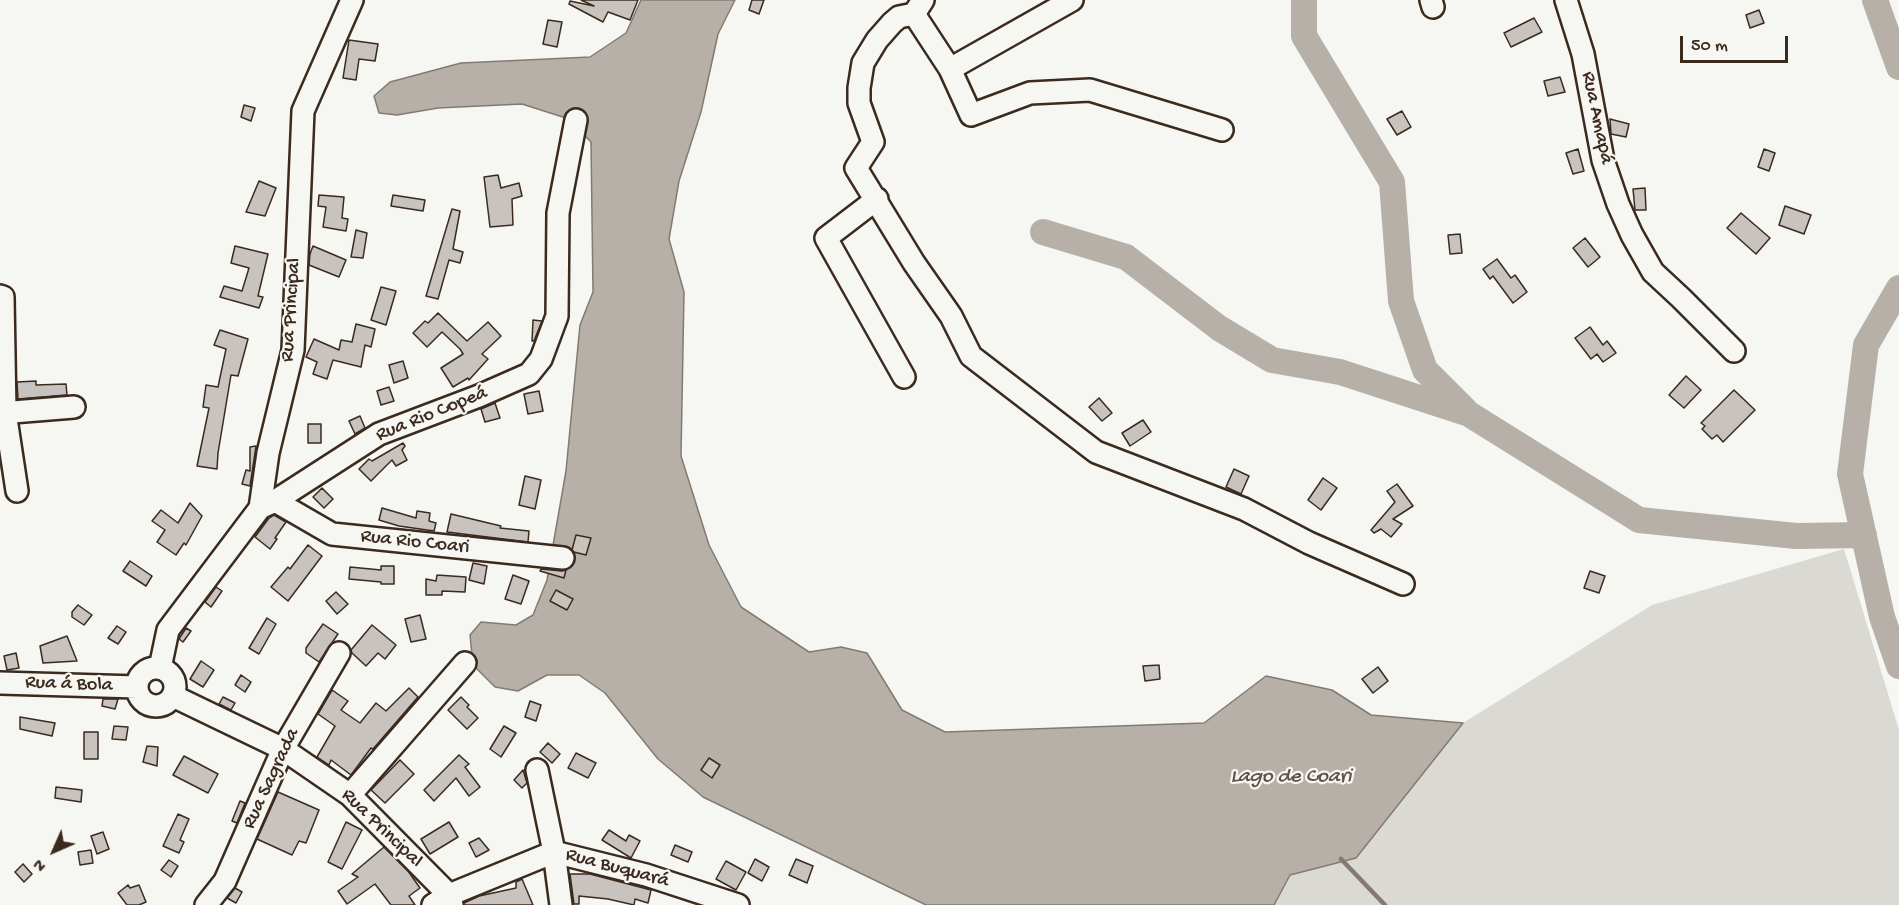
<!DOCTYPE html>
<meta charset="utf-8">
<style>
body{margin:0}
#map{position:relative;width:1899px;height:905px;overflow:hidden;background:#f6f6f2;font-family:"Gochi Hand",sans-serif}
canvas{display:block}
.north{position:absolute;left:24px;top:821px;width:60px;height:60px;-webkit-text-stroke:4px #f6f6f2;paint-order:stroke;rotate:225deg;font-size:16px;font-weight:700;line-height:24px;text-align:center;color:#3b2a1e}
.north::after{content:'';display:block;margin:auto;width:21px;height:27px;background:#3b2a1e;clip-path:polygon(50% 0,100% 100%,50% 72%,0 100%)}
.scale{position:absolute;left:1680px;top:36px;width:108px;height:27px;box-sizing:border-box;border:3px solid #3b2a1e;border-top:0;padding-left:8px;font-size:18px;line-height:21px;white-space:nowrap;color:#3b2a1e;-webkit-text-stroke:4px #f6f6f2;paint-order:stroke}
</style>
<div id="map">
<canvas width="1899" height="905"></canvas>
<div class="north">N</div>
<div class="scale">50 m</div>
</div>
<script>
const context = document.querySelector('canvas').getContext('2d');
context.lineJoin = 'round';
function fillPath(path, color) {
  context.fillStyle = color;
  context.fill(path, 'evenodd');
}
function poly(rows) {
  const path = new Path2D();
  for (const r of rows) {
    if (r.length === 3) {
      path.moveTo(r[0] + r[2], r[1]);
      path.arc(r[0], r[1], r[2], 0, 2 * Math.PI);
      continue;
    }
    path.moveTo(r[0], r[1]);
    for (let i = 2; i < r.length; i += 2) path.lineTo(r[i], r[i + 1]);
  }
  return path;
}
function trace(path, color, width, dash) {
  context.strokeStyle = color;
  context.lineWidth = width;
  context.lineCap = dash ? 'butt' : 'round';
  context.setLineDash(dash || []);
  context.stroke(path);
}
function drawText(font, color, halo, rows, align = 'center') {
  context.font = font + ' "Gochi Hand",sans-serif';
  context.lineWidth = 4.5;
  context.setLineDash([]);
  context.textBaseline = 'middle';
  context.strokeStyle = halo;
  context.fillStyle = color;
  for (const [text, x, y, turn = 0] of rows) {
    context.save();
    context.translate(x, y);
    context.rotate((+turn || 0) * Math.PI / 180);
    context.textAlign = isNaN(turn) ? turn : align;
    if (halo) context.strokeText(text, 0, 0);
    context.fillText(text, 0, 0);
    context.restore();
  }
}
fillPath(poly([
 [1844,549,1899,730,1899,905,1274,905,1290,875,1356,858,1463,723,1652,605]
]), '#dad9d3');
const water = poly([
 [641,0,735,0,718,34,701,112,679,181,669,239,684,292,681,456,709,545,741,607,809,652,841,647,867,653,902,710,945,732,1204,723,1266,676,1332,690,1371,715,1463,723,1356,858,1290,875,1274,905,926,905,703,797,658,759,605,693,579,675,547,675,518,691,495,687,473,665,470,635,481,622,516,625,533,615,547,580,566,471,580,325,593,292,591,142,569,119,522,104,438,108,397,115,379,113,374,96,390,82,461,63,590,57,626,33,641,0]
]);
fillPath(water, '#b6b0a9');
trace(water, '#857a71', 1.5);
trace(poly([
 [1341,859,1385,905]
]), '#857a71', 4.5);
trace(poly([
 [1304,0,1304,36,1392,182,1401,301,1425,370,1465,410],
 [1875,0,1899,67],
 [1043,232,1126,257,1219,328,1272,360,1340,372,1469,414,1639,520,1796,536,1864,535],
 [1899,288,1866,345,1850,474,1882,617,1899,666]
]), '#b6b0a9', 26);
const building = poly([
 [581,0,638,0,630,20,608,12,603,22,569,4,570,1,594,6,581,0],
 [752,0,764,0,759,14,749,10,752,0],
 [1759,10,1764,23,1750,28,1746,15,1759,10],
 [1534,18,1542,32,1511,47,1504,33,1534,18],
 [548,20,562,22,557,47,543,44,548,20],
 [349,40,378,44,375,61,359,59,356,80,343,78,349,40],
 [1560,77,1565,92,1548,96,1544,81,1560,77],
 [244,105,255,108,251,121,241,117,244,105],
 [1402,111,1411,127,1397,135,1387,119,1402,111],
 [1610,119,1629,124,1626,137,1611,134,1610,119],
 [1578,149,1584,171,1573,174,1566,153,1578,149],
 [1764,149,1775,153,1769,171,1758,167,1764,149],
 [498,175,501,188,519,183,522,196,512,199,513,225,490,227,484,177,498,175],
 [259,181,276,188,265,216,246,212,259,181],
 [1645,188,1646,210,1635,210,1633,189,1645,188],
 [319,195,344,197,342,218,348,219,346,231,323,227,326,207,318,206,319,195],
 [393,195,425,200,423,211,391,206,393,195],
 [1785,206,1811,215,1804,234,1779,225,1785,206],
 [452,209,460,211,453,249,463,252,460,263,449,260,438,299,426,296,452,209],
 [1741,213,1770,238,1756,254,1727,228,1741,213],
 [356,230,367,233,363,258,351,257,356,230],
 [1460,234,1462,253,1450,254,1448,235,1460,234],
 [1585,238,1600,257,1588,267,1573,248,1585,238],
 [235,246,268,254,258,296,263,297,259,308,220,297,224,286,242,291,249,268,231,263,235,246],
 [313,246,346,260,339,277,309,265,310,254,313,246],
 [1497,259,1511,278,1515,275,1527,292,1513,303,1493,276,1490,279,1483,269,1497,259],
 [381,287,396,291,386,325,371,320,381,287],
 [438,313,467,341,488,322,501,336,482,354,488,359,469,380,468,378,453,387,441,368,463,354,460,349,442,332,427,347,413,333,425,321,428,323,438,313],
 [533,320,542,321,534,341,532,341,533,320],
 [356,324,375,329,371,347,365,345,361,367,333,360,327,379,313,374,317,362,306,357,314,339,339,350,341,340,352,342,356,324],
 [1590,327,1603,345,1607,341,1616,353,1603,362,1597,354,1591,359,1575,338,1590,327],
 [220,330,248,339,238,376,231,375,218,453,217,469,197,466,209,408,203,407,206,385,218,387,226,349,214,345,220,330],
 [403,361,408,378,394,383,389,365,403,361],
 [1686,376,1701,390,1684,408,1669,395,1686,376],
 [36,381,36,385,66,384,67,395,18,399,17,382,36,381],
 [389,387,394,401,381,405,377,391,389,387],
 [1734,390,1755,410,1723,442,1717,435,1712,439,1702,429,1705,426,1701,423,1734,390],
 [539,391,543,411,528,414,524,394,539,391],
 [1099,398,1112,413,1102,421,1089,407,1099,398],
 [495,403,500,418,485,422,481,409,495,403],
 [360,416,365,428,355,434,349,421,360,416],
 [1143,420,1151,432,1130,446,1122,433,1143,420],
 [308,424,321,424,321,443,308,443,308,424],
 [403,443,405,446,402,450,407,460,396,466,392,460,371,481,359,469,369,459,372,461,403,443],
 [256,446,250,486,242,484,246,470,250,471,250,447,256,446],
 [1234,469,1249,476,1241,494,1226,487,1234,469],
 [525,476,541,480,535,509,519,505,525,476],
 [1323,478,1337,488,1321,510,1308,500,1323,478],
 [1397,484,1413,506,1393,519,1402,524,1391,537,1381,529,1374,533,1371,530,1395,502,1387,491,1397,484],
 [322,488,333,499,324,508,313,497,322,488],
 [190,503,202,516,186,545,184,543,176,555,157,542,165,530,152,521,161,510,178,523,190,503],
 [382,508,416,518,417,511,430,513,429,521,436,523,434,531,399,526,379,520,382,508],
 [451,514,501,526,500,528,529,531,528,542,447,532,451,514],
 [274,515,286,522,275,538,277,539,270,549,255,537,269,518,274,515],
 [576,535,591,538,586,555,574,552,572,550,576,535],
 [308,545,322,556,288,601,271,587,288,567,290,569,308,545],
 [130,561,152,576,146,586,123,571,130,561],
 [473,563,487,566,484,584,469,580,473,563],
 [381,566,394,566,394,584,381,584,381,582,349,579,350,567,381,570,381,566],
 [541,569,562,571,566,570,564,578,540,571,541,569],
 [1590,571,1605,576,1599,593,1584,588,1590,571],
 [437,575,466,577,465,592,442,591,442,595,426,595,426,579,436,581,437,575],
 [513,575,529,581,521,604,505,599,513,575],
 [216,587,222,591,211,607,205,602,216,587],
 [556,590,573,599,567,610,550,601,556,590],
 [336,592,348,604,337,614,326,601,336,592],
 [78,605,92,615,84,625,72,617,72,612,78,605],
 [420,615,426,639,411,642,405,619,420,615],
 [267,618,276,624,259,654,249,648,267,618],
 [323,624,338,634,319,662,306,653,306,648,323,624],
 [372,625,396,645,385,659,378,653,366,666,352,653,351,650,372,625],
 [117,626,126,632,118,644,108,638,117,626],
 [186,628,191,631,183,642,179,639,186,628],
 [67,636,77,661,43,663,40,646,67,636],
 [16,653,19,668,7,670,4,656,16,653],
 [201,661,214,670,203,687,190,679,201,661],
 [1159,665,1160,679,1145,681,1143,666,1159,665],
 [1378,667,1388,681,1373,693,1362,679,1378,667],
 [241,675,251,682,245,692,235,685,241,675],
 [409,688,418,697,373,749,371,748,351,775,331,760,329,765,317,757,335,726,318,714,332,690,348,701,341,710,360,723,376,703,386,711,409,688],
 [223,697,235,703,231,710,219,704,223,697],
 [461,697,469,705,467,707,478,718,467,729,448,710,461,697],
 [103,699,118,699,115,709,102,706,103,699],
 [530,701,541,705,536,721,525,717,530,701],
 [20,717,55,723,52,736,20,729,20,717],
 [114,726,128,727,126,740,112,739,114,726],
 [504,726,516,733,501,757,490,749,504,726],
 [84,732,98,732,98,759,84,759,84,732],
 [548,743,560,754,552,763,540,752,548,743],
 [147,746,158,747,157,766,143,762,147,746],
 [576,753,596,763,588,778,568,768,576,753],
 [459,755,469,764,465,767,480,787,469,796,456,778,434,801,424,790,459,755],
 [184,756,218,774,208,793,173,775,184,756],
 [709,758,720,765,712,778,701,770,709,758],
 [400,760,414,774,385,803,371,790,400,760],
 [523,770,527,783,522,788,514,780,523,770],
 [56,787,82,790,81,802,55,798,56,787],
 [278,792,319,810,306,843,299,841,292,855,257,839,278,792],
 [240,801,245,803,237,823,232,821,240,801],
 [178,814,189,819,180,840,184,842,179,853,163,846,178,814],
 [346,822,362,830,342,869,328,862,346,822],
 [449,822,458,837,430,854,421,839,449,822],
 [609,830,626,841,629,835,640,841,631,858,602,840,609,830],
 [103,832,109,849,97,854,91,836,103,832],
 [479,838,489,850,476,857,469,843,479,838],
 [675,845,692,852,688,862,671,855,675,845],
 [384,847,408,871,420,888,409,896,415,905,391,905,375,884,347,904,338,891,358,877,352,874,384,847],
 [91,850,93,863,80,865,78,852,91,850],
 [755,859,769,867,762,881,748,873,755,859],
 [796,859,813,866,807,883,789,875,796,859],
 [169,860,178,866,171,877,161,870,169,860],
 [726,861,746,872,736,890,716,879,726,861],
 [23,864,32,874,24,882,15,872,23,864],
 [570,874,590,874,651,890,648,903,635,899,634,905,608,899,579,896,579,904,574,904,570,874],
 [522,879,533,905,464,905,464,903,479,896,516,888,516,882,522,879],
 [128,885,130,888,139,885,146,902,139,905,127,905,118,893,128,885],
 [235,888,242,892,236,903,227,898,235,888]
]);
fillPath(building, '#c8c3be');
trace(building, '#3b2a1e', 1.5);
const minor = poly([
 [923,0,914,14,899,17,892,23,877,40,863,63,859,88,859,103,873,142,856,168,914,263,951,316,971,356,1096,452,1244,509,1309,543,1403,584],
 [1431,0,1433,7],
 [1566,0,1583,54,1603,160,1618,204,1632,235,1653,272,1681,298,1734,351],
 [914,14,950,69,971,115,1030,93,1090,90,1222,130],
 [950,69,1072,0],
 [877,199,826,238,904,377],
 [0,296,3,297,5,412,17,491],
 [0,413,74,407],
 [275,501,332,534,563,558],
 [260,508,275,501,379,434,479,396,529,374,541,359,557,316,558,213,576,120],
 [160,668,168,630,260,508,268,453,293,350,303,111,352,0],
 [156,687,19],
 [0,683,137,687],
 [173,696,283,749,350,795,449,895,452,905],
 [537,770,554,852,561,905],
 [350,795,465,663],
 [206,905,225,881,283,749,339,653],
 [433,905,449,895,554,852,646,875,738,905]
]);
trace(minor, '#3b2a1e', 26);
trace(minor, '#f6f6f2', 21);
drawText('20px', '#3b2a1e', '#f6f6f2', [
 ["Rua Amapá",1596,118,78],
 ["Rua Principal",292,310,-86],
 ["Rua Rio Copeá",432,415,-22],
 ["Rua Rio Coari",415,543,6],
 ["Rua á Bola",69,685,2],
 ["Rua Sagrada",272,779,-65],
 ["Rua Principal",381,829,44],
 ["Rua Buquará",617,869,15]
]);
drawText('italic 21px', '#605248', '#f6f6f2', [
 ["Lago de Coari",1291,778]
]);
</script>
